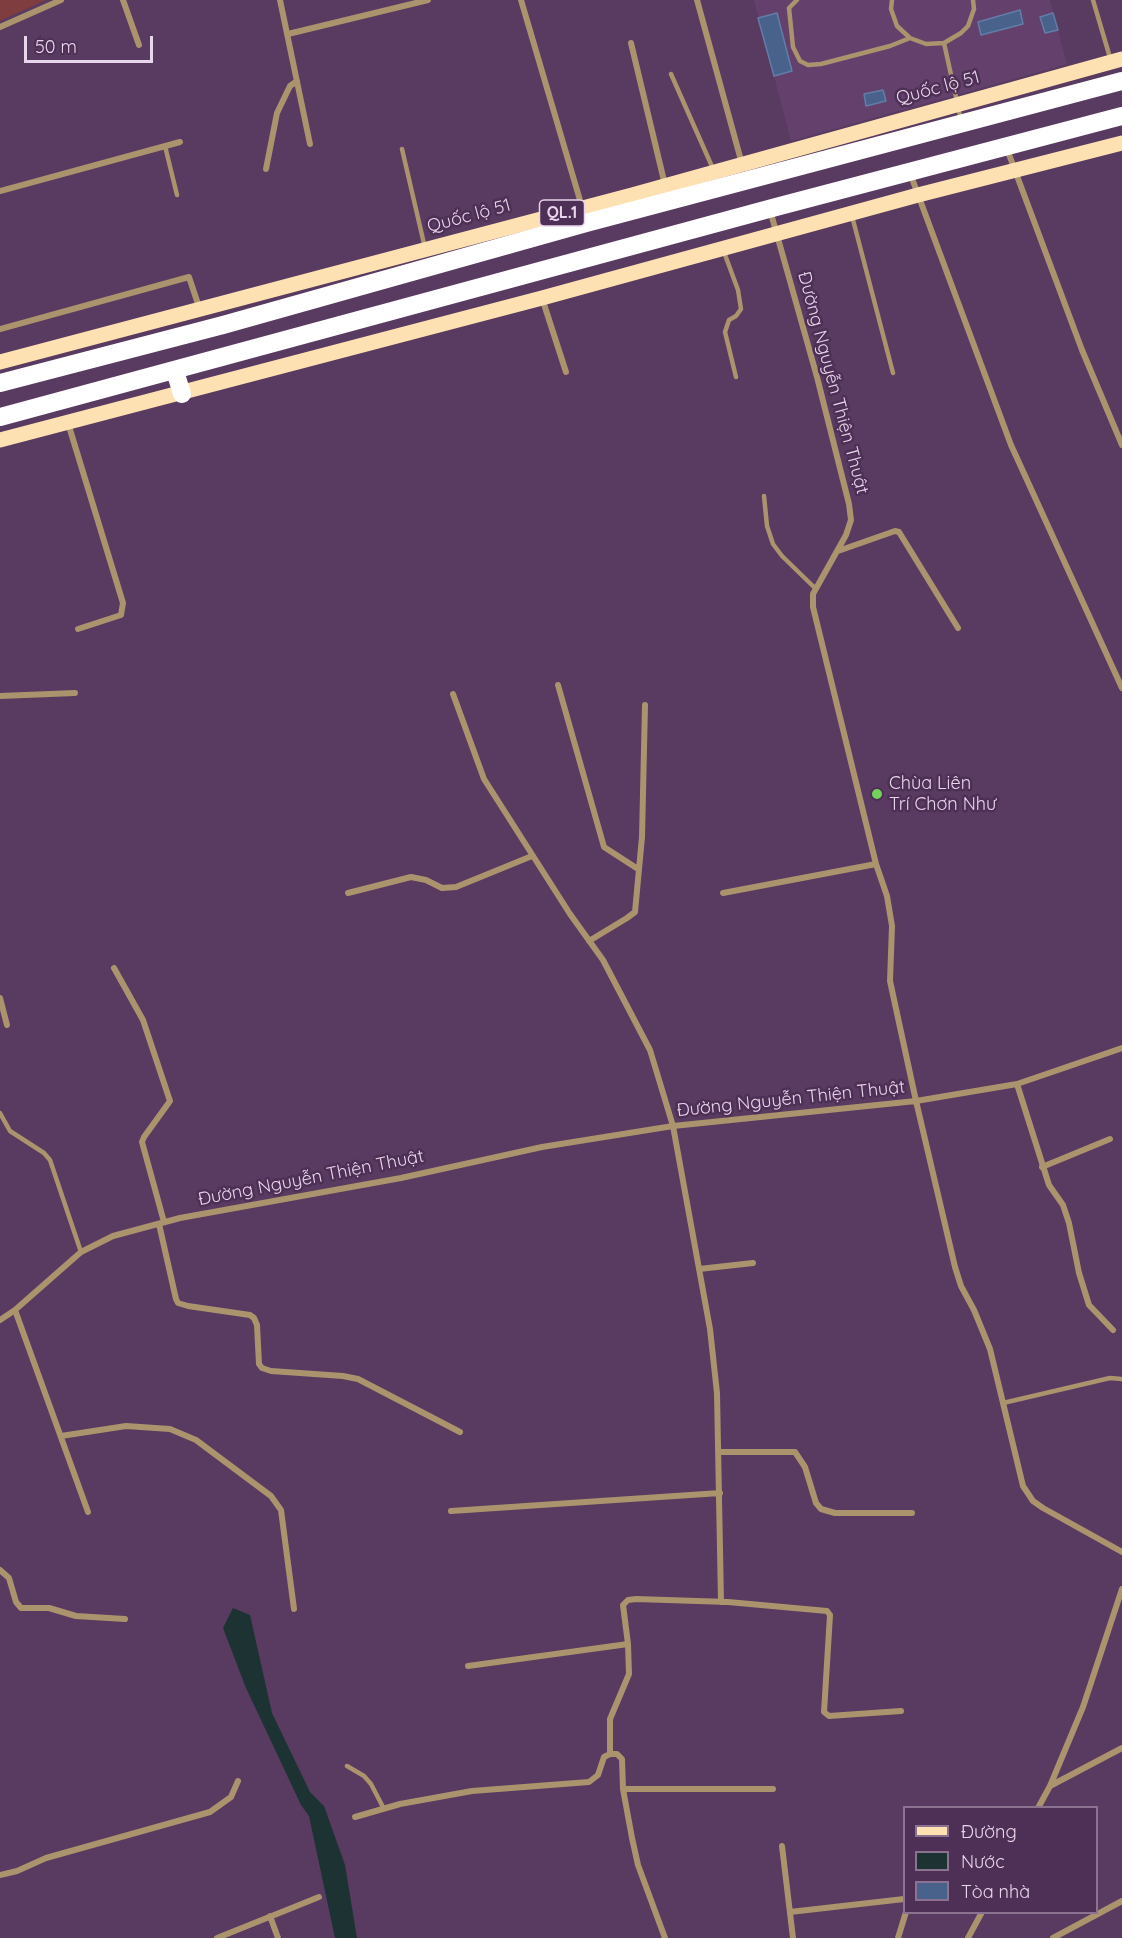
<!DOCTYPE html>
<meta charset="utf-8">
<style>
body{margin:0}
#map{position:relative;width:1122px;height:1938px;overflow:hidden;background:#593a60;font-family:Quicksand,sans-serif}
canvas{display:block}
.legend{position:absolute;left:903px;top:1806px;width:195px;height:108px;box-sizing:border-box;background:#4e2f55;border:2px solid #8c7291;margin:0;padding:8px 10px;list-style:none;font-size:18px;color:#e8d6ec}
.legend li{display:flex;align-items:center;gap:12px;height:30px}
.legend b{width:30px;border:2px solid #8c7291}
.scale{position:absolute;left:24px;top:36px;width:129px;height:27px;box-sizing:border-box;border:3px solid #e8d6ec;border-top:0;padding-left:8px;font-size:18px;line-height:21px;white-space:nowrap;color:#e8d6ec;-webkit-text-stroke:4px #4e2f55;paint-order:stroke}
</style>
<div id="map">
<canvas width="1122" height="1938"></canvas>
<ul class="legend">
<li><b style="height:8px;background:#fde1b2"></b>Đường</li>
<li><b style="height:16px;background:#1d3233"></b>Nước</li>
<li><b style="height:16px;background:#48628b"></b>Tòa nhà</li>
</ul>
<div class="scale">50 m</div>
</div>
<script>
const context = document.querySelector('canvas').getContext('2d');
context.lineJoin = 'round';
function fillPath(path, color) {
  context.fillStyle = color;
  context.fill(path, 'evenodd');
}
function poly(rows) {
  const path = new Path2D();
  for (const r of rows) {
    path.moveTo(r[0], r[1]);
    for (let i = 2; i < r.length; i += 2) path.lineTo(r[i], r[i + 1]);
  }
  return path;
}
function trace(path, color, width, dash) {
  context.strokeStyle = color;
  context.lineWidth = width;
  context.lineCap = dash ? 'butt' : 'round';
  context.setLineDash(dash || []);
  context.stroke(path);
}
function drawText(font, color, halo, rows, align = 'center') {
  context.font = font + ' Quicksand,sans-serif';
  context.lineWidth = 5;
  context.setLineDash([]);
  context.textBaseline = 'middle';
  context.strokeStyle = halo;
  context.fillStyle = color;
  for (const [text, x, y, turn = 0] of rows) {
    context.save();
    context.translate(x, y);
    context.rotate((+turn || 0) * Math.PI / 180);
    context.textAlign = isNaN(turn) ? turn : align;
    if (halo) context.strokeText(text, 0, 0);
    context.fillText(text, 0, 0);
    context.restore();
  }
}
fillPath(poly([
 [754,0,1050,0,1067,64,791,141]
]), '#64416d');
fillPath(poly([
 [0,0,46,0,0,21]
]), '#803d3f');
fillPath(poly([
 [233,1608,250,1615,272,1713,310,1792,324,1806,345,1865,357,1938,335,1938,309,1816,301,1805,246,1688,223,1628]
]), '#1d3233');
const building = poly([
 [1020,10,1023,24,981,35,978,22,1020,10],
 [777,13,792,71,774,76,758,18,777,13],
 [1053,13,1058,30,1045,33,1040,17,1053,13],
 [883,90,886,101,866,106,864,94,883,90]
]);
fillPath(building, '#48628b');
trace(building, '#637da8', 1.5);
trace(poly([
 [797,0,789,8,793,47,800,61,808,65,821,64,890,46,910,38],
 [892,0,891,9,897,26,910,38,926,44,944,43,961,33,968,26,974,9,973,0],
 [1093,0,1111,61],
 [944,43,961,120],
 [671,74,714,171],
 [165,146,177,195],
 [402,149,425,248],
 [852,216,893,373],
 [724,252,738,290,741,309,736,316,729,320,725,332,736,377],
 [764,496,767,526,773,544,782,556,816,589],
 [0,1113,10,1131,44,1153,50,1160,81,1252],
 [1003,1403,1110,1378,1122,1379],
 [347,1766,364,1776,371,1784,384,1809]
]), '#ab936d', 4.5);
trace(poly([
 [123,0,139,45],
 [280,0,310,144],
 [521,0,582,207],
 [697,0,742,164],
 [0,27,61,0],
 [288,34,428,0],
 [631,43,665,185],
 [1007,149,1082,350,1122,445],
 [266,169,277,113,290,86,297,81],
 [910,173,1011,445,1122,688],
 [0,191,180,142],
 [542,298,566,372],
 [0,329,189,277,200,310],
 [68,423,123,603,121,615,78,629],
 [838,551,895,531,899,532,958,628],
 [558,685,604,847,638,869],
 [453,694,484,779,570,914,603,960,650,1050,673,1126,710,1329,717,1393,721,1602],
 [0,696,75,693],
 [348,893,411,877,426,880,442,888,456,887,532,856],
 [723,893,876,864],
 [589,941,627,918,635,912,642,837,645,705],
 [114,968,143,1020,170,1101,144,1137,142,1142,164,1222],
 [0,998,7,1025],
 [1122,1048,1017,1084,916,1101,955,1267,961,1286,974,1310,990,1349,1023,1486,1033,1501,1043,1508,1122,1552],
 [1017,1084,1049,1185,1063,1205,1069,1223,1079,1273,1089,1305,1113,1330],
 [1042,1167,1110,1139],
 [159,1224,176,1299,178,1303,188,1306,250,1315,254,1318,257,1325,259,1364,262,1368,271,1371,343,1376,358,1379,460,1432],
 [699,1269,753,1263],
 [15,1310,88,1512],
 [0,1320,15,1310,81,1252,113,1236,180,1218,401,1178,542,1147,673,1126,916,1101,890,981,892,926,887,896,876,864,813,607,813,594,846,535,851,520,849,504,817,377,770,210],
 [61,1436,126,1426,170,1429,196,1440,271,1496,281,1510,294,1609],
 [718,1452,795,1452,805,1467,816,1503,821,1509,835,1513,912,1513],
 [451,1511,720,1493],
 [0,1570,9,1578,16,1602,21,1608,49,1608,76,1616,125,1619],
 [468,1666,628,1644],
 [1050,1786,1122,1748],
 [623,1789,773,1789],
 [1038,1808,1050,1786,1083,1707,1122,1589],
 [355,1817,400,1804,472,1791,589,1782,598,1775,604,1757,610,1754],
 [782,1846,793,1938],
 [0,1875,17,1871,46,1858,210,1812,231,1797,238,1781],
 [790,1912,904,1899],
 [270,1916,278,1938],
 [217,1938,319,1897],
 [665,1938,638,1865,632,1838,623,1789,622,1759,617,1754,610,1754,610,1719,629,1674,628,1644,623,1605,628,1600,636,1599,728,1602,827,1611,830,1615,824,1712,829,1716,901,1711],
 [898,1938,906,1912],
 [968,1938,982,1912],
 [1053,1938,1122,1901]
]), '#ab936d', 6);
trace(poly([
 [0,362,632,195,1122,59],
 [0,440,542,298,918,195,1122,143]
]), '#fde1b2', 15);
trace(poly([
 [175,371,182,394],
 [0,383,223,325,586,223,1122,81],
 [0,417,776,207,1122,116]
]), '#fff', 18);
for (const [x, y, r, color] of [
 [877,794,6,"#74d25c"]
]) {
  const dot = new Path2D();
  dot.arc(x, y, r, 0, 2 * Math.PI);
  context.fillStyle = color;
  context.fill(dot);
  trace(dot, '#4e2f55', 2);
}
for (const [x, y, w] of [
 [562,213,45]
]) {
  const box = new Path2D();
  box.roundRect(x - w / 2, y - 13, w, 26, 4.5);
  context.fillStyle = '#4e2f55';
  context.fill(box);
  trace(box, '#e8d6ec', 1.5);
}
drawText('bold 16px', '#e8d6ec', null, [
 ["QL.1",562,213]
]);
drawText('18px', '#e8d6ec', '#4e2f55', [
 ["Quốc lộ 51",938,88,-15],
 ["Quốc lộ 51",469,216,-15],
 ["Đường Nguyễn Thiện Thuật",833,383,75],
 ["Đường Nguyễn Thiện Thuật",791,1099,-6],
 ["Đường Nguyễn Thiện Thuật",311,1178,-11]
]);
drawText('18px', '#e8d6ec', '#4e2f55', [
 ["Chùa Liên",889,784],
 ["Trí Chơn Như",889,805]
], 'left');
</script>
